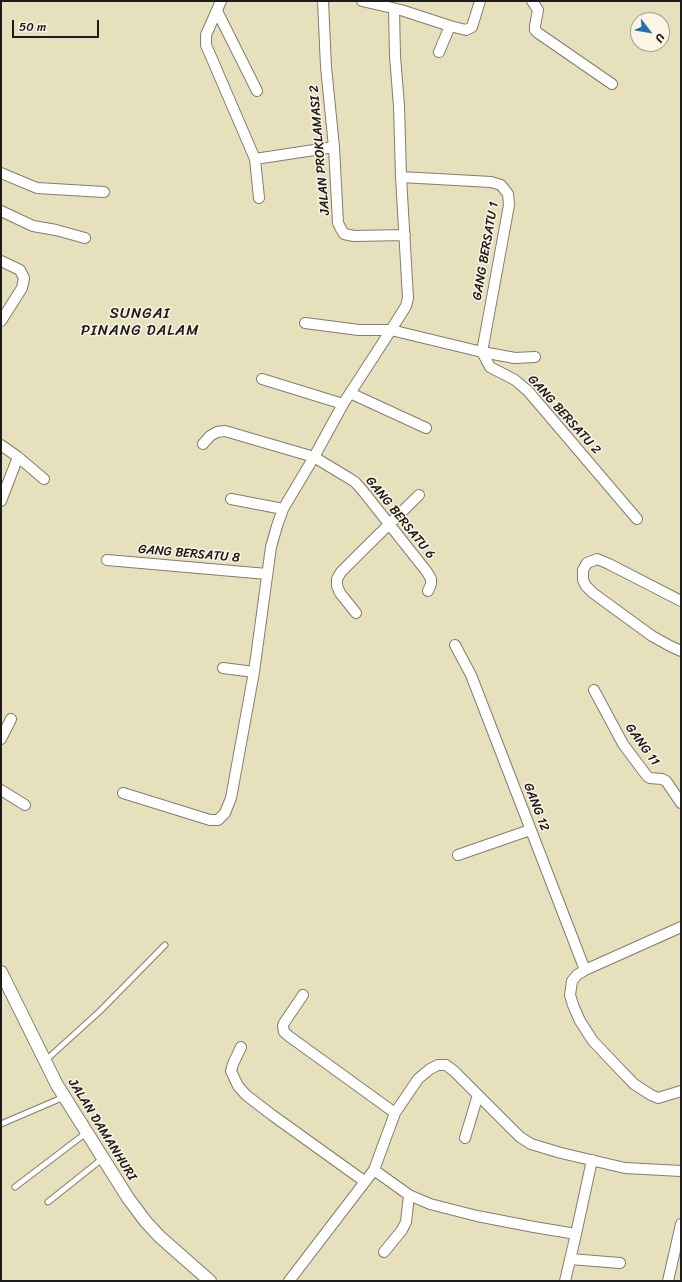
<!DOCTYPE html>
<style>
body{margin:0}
#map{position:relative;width:682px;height:1282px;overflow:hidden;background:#e7e0bd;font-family:Sriracha,sans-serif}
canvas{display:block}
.frame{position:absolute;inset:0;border:2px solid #1c1c1c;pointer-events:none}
.north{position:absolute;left:630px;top:12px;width:40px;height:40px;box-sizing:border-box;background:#fcf5e5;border:1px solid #a29e95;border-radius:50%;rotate:121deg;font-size:11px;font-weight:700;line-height:16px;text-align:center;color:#1c1c1c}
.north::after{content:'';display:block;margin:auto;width:14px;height:18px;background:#1f6fb2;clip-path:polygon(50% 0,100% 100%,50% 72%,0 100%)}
.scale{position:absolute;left:12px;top:20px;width:87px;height:18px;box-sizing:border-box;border:2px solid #1c1c1c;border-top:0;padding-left:5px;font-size:12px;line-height:14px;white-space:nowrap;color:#1c1c1c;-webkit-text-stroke:3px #fcf5e5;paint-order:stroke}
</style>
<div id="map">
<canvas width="682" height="1282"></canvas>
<div class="frame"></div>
<div class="north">U</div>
<div class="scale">50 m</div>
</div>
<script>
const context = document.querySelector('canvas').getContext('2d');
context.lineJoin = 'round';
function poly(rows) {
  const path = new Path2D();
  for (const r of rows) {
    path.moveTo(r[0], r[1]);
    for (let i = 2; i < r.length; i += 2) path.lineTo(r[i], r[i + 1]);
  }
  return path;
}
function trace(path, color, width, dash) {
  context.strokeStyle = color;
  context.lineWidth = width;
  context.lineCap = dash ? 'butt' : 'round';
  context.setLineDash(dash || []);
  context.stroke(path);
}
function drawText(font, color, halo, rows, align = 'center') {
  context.font = font + ' Sriracha,sans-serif';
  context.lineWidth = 3;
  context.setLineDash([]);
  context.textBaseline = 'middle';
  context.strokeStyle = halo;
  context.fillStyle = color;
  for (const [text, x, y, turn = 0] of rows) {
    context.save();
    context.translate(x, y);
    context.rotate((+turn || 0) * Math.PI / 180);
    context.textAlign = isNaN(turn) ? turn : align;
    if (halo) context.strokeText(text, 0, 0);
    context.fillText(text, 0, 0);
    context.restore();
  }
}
const service = poly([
 [46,1060,100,1011,165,945],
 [1,1124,64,1097],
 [15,1187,86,1133],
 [48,1202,102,1159]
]);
const minor = poly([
 [221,1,206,35,206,45,255,159],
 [323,1,326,67,334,147,338,223,341,229,344,234,354,236,405,235],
 [362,1,401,10,450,26,466,30,472,27,480,1],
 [532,1,538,10,535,26,535,30,538,33,612,84],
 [217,11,257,91],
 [439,52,450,26],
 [1,173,37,188,104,192],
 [401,177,491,182,501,185,508,194,509,205,482,352,515,358,535,357],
 [259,198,255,159,334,147],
 [1,211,33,226,56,230,85,238],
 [1,261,20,270,24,278,22,288,1,321],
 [305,323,359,330,391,330,482,352,490,367,515,380,528,391,637,519],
 [262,379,343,404],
 [350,393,426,428],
 [203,444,210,436,217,432,225,431,314,457,347,477,355,482,363,491,427,572,431,579,431,584,428,591],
 [1,445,18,457,44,479],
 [231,499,283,509],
 [1,501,18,457],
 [107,560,267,574],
 [681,601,609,564,597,559,587,563,583,570,583,580,586,586,593,593,652,636,670,646,681,651],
 [356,613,340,593,337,586,337,579,341,572,363,550,419,495],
 [455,645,471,675,585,970,681,927],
 [223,668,254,672],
 [594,690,623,744,647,776,650,778,662,779,666,781,681,803],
 [1,739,11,719],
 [1,790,25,805],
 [123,793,210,820,218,820,225,813,231,798,254,672,271,547,277,526,283,509,314,457,343,404,391,330,406,306,408,298,401,177,399,106,395,56,394,9],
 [458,855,530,830],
 [585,970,577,975,572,981,570,995,573,1005,580,1021,593,1041,610,1059,634,1084,651,1095,658,1098,681,1091],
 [303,995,284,1023,283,1026,284,1032,290,1037,395,1113],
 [241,1047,233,1064,231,1071,238,1086,246,1095,272,1115,364,1181],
 [465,1138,478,1095],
 [374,1170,409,1195,430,1204,477,1216,534,1227,576,1234,592,1160],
 [384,1252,402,1230,406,1222,409,1195],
 [570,1259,620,1263],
 [289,1281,374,1170,395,1113,418,1079,430,1069,438,1065,446,1065,454,1071,520,1137,531,1144,561,1153,625,1168,681,1171],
 [565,1281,576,1234],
 [668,1281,681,1224]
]);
const tertiary = poly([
 [1,972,57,1085,128,1198,146,1222,160,1237,210,1281]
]);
trace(service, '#827e6c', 7);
trace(minor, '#827e6c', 12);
trace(tertiary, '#827e6c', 14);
trace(service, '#fff', 5);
trace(minor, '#fff', 10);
trace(tertiary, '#fff', 12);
drawText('13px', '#1c1c1c', '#fcf5e5', [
 ["JALAN PROKLAMASI 2",320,150,-95],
 ["GANG BERSATU 1",486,251,-80],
 ["GANG BERSATU 2",564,415,48],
 ["GANG BERSATU 6",400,518,51],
 ["GANG BERSATU 8",189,554,5],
 ["GANG 11",642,745,54],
 ["GANG 12",536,807,69],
 ["JALAN DAMANHURI",102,1130,58]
]);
context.letterSpacing = '1px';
drawText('15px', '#1c1c1c', '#fcf5e5', [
 ["SUNGAI",140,314],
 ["PINANG DALAM",140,331]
]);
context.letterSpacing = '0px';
</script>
